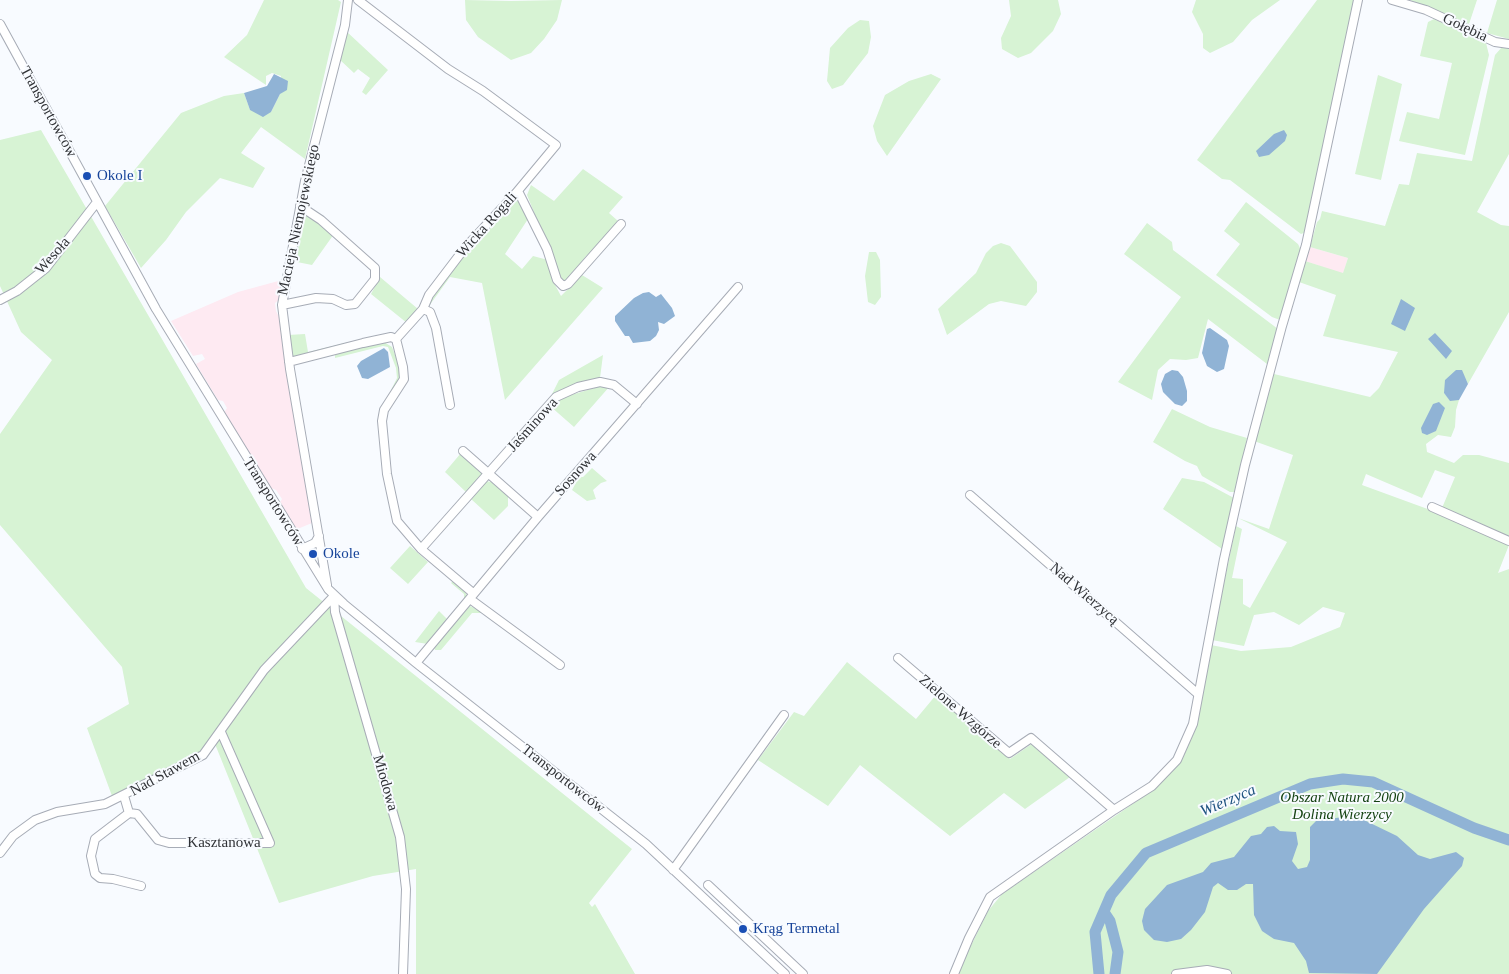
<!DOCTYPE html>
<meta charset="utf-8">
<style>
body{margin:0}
canvas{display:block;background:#f8fbff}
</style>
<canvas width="1509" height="974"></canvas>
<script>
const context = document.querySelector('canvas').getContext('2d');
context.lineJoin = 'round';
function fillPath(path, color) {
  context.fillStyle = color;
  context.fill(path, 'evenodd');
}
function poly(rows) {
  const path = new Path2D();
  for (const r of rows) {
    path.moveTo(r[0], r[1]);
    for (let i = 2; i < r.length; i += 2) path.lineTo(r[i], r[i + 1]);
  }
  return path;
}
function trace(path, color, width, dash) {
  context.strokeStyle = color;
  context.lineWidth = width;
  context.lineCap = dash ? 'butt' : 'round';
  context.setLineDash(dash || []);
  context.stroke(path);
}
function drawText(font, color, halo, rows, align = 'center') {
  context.font = font + ' "Times New Roman",serif';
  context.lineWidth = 4;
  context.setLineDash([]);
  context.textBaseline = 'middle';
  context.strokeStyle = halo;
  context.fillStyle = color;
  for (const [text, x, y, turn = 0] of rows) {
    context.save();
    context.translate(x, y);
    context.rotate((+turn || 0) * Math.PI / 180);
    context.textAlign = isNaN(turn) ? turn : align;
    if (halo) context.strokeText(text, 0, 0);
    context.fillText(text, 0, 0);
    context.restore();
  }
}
fillPath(poly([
 [1310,247,1348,258,1343,274,1305,261],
 [282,280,280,299,275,303,276,311,279,317,312,523,295,530,279,504,282,499,276,490,269,487,223,414,227,408,223,401,218,400,196,364,205,359,202,354,193,356,171,321,238,292]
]), '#feeaf2');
fillPath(poly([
 [264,0,338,0,341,2,305,159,261,127,241,153,265,168,253,188,220,178,186,212,166,240,141,268,105,206,181,113,224,96,244,93,250,110,271,112,280,94,281,76,272,73,266,76,266,85,224,57,247,35],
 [465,0,511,1,562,0,557,20,544,39,531,53,511,60,478,37,466,20],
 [1009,0,1058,0,1061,14,1053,31,1031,53,1018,58,1002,49,1001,38,1011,16],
 [1196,0,1280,0,1252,20,1233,42,1210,53,1203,48,1203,34,1192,12],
 [1317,0,1354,0,1306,232,1301,234,1230,180,1222,179,1197,160],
 [1410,0,1477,0,1469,24],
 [1497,0,1509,0,1509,39,1487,33],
 [1434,19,1486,43,1489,55,1465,155,1399,141,1407,112,1439,119,1452,63,1420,56,1428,22],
 [860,20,869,21,871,37,868,53,843,85,832,89,827,81,830,48,848,28],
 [346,31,388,70,366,95,362,92,370,78,358,69,354,73,339,59],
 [1502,47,1509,49,1509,154,1477,212,1501,225,1509,226,1509,312,1468,384,1464,376,1444,393,1450,400,1459,400,1456,410,1455,427,1451,437,1438,435,1426,444,1427,452,1454,463,1463,455,1479,455,1509,463,1509,536,1442,508,1455,477,1435,470,1422,498,1366,474,1362,485,1444,515,1509,545,1498,573,1509,569,1509,974,957,974,988,911,1002,894,1150,792,1180,763,1195,726,1211,645,1241,651,1291,647,1340,627,1345,613,1323,607,1299,625,1274,612,1254,615,1244,646,1212,640,1236,526,1242,529,1232,578,1243,579,1243,604,1250,608,1287,542,1238,518,1269,529,1293,455,1254,441,1264,407,1274,374,1370,397,1379,388,1398,352,1323,336,1336,295,1299,282,1305,261,1343,273,1348,258,1310,247,1317,222,1320,219,1322,211,1385,226,1399,184,1409,185,1417,153,1472,161,1495,55],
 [931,74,941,79,887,156,877,141,873,126,885,95,909,81],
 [1378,75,1402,84,1381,180,1355,174],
 [41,130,306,588,632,849,589,903,592,907,595,904,635,974,416,974,416,869,373,876,279,903,215,744,161,774,112,796,87,728,129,704,122,667,0,525,0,434,52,360,21,332,0,286,0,140],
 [583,169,623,197,609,213,618,221,605,240,586,256,566,282,561,279,527,195,531,185,554,201],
 [516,199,520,199,526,207,522,209,528,219,505,254,522,269,533,256,548,260,554,283,561,296,582,275,603,288,505,400,482,283,450,277,429,306,428,304,459,260],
 [1246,202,1298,244,1301,250,1280,320,1272,317,1216,275,1240,244,1224,231],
 [303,214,309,214,334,234,312,265,292,261,300,218],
 [1147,223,1172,242,1173,250,1278,329,1267,364,1208,319,1198,358,1186,360,1170,359,1158,370,1152,400,1118,382,1181,297,1124,254],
 [1001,243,1010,246,1037,282,1037,292,1026,306,1001,301,989,304,947,335,938,309,976,273,986,253,993,246],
 [869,252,876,252,880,260,881,297,875,305,868,302,865,276],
 [380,277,418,309,407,323,371,294],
 [305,334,308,352,353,341,353,343,291,358,288,335],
 [384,342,392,347,400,368,399,381,395,390,391,390,397,378,396,368,388,347,383,346,335,358,335,354],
 [603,355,600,378,552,394,559,380],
 [601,386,610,386,574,427,550,406,561,398],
 [1172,409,1210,427,1247,438,1236,492,1230,492,1202,476,1197,466,1185,461,1153,442],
 [461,453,485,473,467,493,445,472],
 [592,468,607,481,601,483,593,490,596,499,587,501,572,490,579,477,583,477],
 [1182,478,1204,482,1234,498,1222,549,1163,509],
 [486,481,496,483,508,494,508,506,494,520,471,499],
 [410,546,428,562,408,584,390,568],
 [453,581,465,591,467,596,428,644,415,642,439,611,447,619,464,599,464,594,451,583],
 [470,606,485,613,472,613,441,650,435,650,434,647],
 [847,662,916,719,936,695,1010,759,1033,743,1070,777,1025,809,1004,793,950,836,860,765,828,806,758,760,794,712,804,716]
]), '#d7f3d4');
fillPath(poly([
 [274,74,288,81,287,90,280,94,271,112,263,117,250,110,244,93,267,86],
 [1284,130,1287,135,1285,141,1269,155,1259,157,1256,151,1274,134],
 [649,292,656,297,661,294,672,308,675,316,664,324,658,322,659,330,656,336,650,341,633,343,629,336,625,336,615,321,615,316,634,298,643,293],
 [1401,299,1415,308,1405,331,1391,324],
 [1210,328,1227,340,1229,346,1224,369,1217,372,1207,366,1202,353,1207,329],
 [1435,333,1452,351,1446,359,1428,339],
 [384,348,388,352,390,367,368,379,362,378,357,366,361,361],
 [1172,370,1178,371,1183,377,1187,391,1187,401,1182,406,1175,404,1163,392,1161,384,1165,374],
 [1456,370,1462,370,1468,384,1459,400,1450,401,1444,393,1445,380],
 [1439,402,1445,408,1436,431,1427,435,1422,433,1421,428,1433,404],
 [1349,816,1364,820,1397,836,1418,855,1430,859,1456,852,1464,858,1462,866,1424,909,1377,974,1309,973,1306,961,1294,943,1274,939,1262,931,1254,915,1253,884,1246,884,1237,890,1228,890,1218,883,1213,887,1205,912,1191,930,1181,939,1167,942,1154,940,1144,930,1142,921,1145,909,1167,885,1203,872,1211,863,1234,857,1251,836,1261,834,1267,827,1274,826,1280,831,1296,832,1298,844,1292,861,1298,869,1307,867,1310,860,1310,827,1316,821]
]), '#90b3d5');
trace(poly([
 [1104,912,1110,921,1118,952,1115,974],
 [1099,974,1095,932,1111,895,1146,853,1310,784,1343,779,1373,782,1474,828,1509,840]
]), '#90b3d5', 11);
const minor = poly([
 [358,0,448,69,483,91,556,145,516,193,464,249,429,295,423,309],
 [1392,0,1426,10,1495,42,1509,44],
 [0,24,156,309,328,589,344,604,416,663,646,844,785,974],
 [518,191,547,249,557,280,563,286,568,284,621,224],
 [0,300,17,291,46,268,97,202],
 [282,305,316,298,333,299,346,305,355,304,375,279,375,268,321,220,300,206],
 [396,339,403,367,404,379,384,410,382,421,387,474,397,521,421,549,473,593],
 [396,339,423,309,430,312,436,328,450,405],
 [289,362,363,343,391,337,396,339],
 [463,451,538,517],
 [970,495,1198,694],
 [1432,507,1509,541],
 [302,549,315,543,319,536],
 [421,549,556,397,578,387,600,382,614,385,637,404],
 [327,585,290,369,282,305,305,181,345,25,348,0],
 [334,596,335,612,400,837,406,889,403,974],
 [470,599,560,665],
 [898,658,1009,753,1031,738,1114,810],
 [416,663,538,517,738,287],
 [124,796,129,813,137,814,158,840,169,843,270,843,221,732],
 [129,813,95,839,91,856,95,874,100,878,113,879,141,886],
 [0,853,13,836,35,820,57,812,105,804,203,755,264,670,334,596],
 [673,870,784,715],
 [708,885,803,974],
 [954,974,969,938,990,897,1114,810,1152,786,1177,760,1193,724,1224,559,1245,465,1282,326,1306,245,1358,0],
 [1176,974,1207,970,1227,974]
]);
trace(minor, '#a7acb6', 10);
trace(minor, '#fff', 8);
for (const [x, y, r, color] of [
 [87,176,5,"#1a4fb4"],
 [313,554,5,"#1a4fb4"],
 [743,929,5,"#1a4fb4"]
]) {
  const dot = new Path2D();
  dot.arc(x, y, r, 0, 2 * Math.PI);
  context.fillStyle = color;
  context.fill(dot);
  trace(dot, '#f8fbff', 2);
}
drawText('15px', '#303236', '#f8fbff', [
 ["Gołębia",1465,28,25],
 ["Transportowców",48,112,61],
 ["Macieja Niemojewskiego",299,220,-78],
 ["Wicka Rogali",487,225,-48],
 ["Wesoła",53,256,-48],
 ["Jaśminowa",533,425,-48],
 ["Sosnowa",576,474,-48],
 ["Transportowców",273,502,58],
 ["Nad Wierzycą",1084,594,41],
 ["Zielone Wzgórze",960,712,41],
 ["Nad Stawem",165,774,-29],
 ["Transportowców",563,779,38],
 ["Miodowa",385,783,74],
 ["Kasztanowa",224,843]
]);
drawText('15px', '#164399', '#f8fbff', [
 ["Okole I",97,176],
 ["Okole",323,554],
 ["Krąg Termetal",753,929]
], 'left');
drawText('italic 15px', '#154312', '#f8fbff', [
 ["Obszar Natura 2000",1342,798],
 ["Dolina Wierzycy",1342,815]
]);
drawText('italic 16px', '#1f5380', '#f8fbff', [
 ["Wierzyca",1228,801,-23]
]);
</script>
